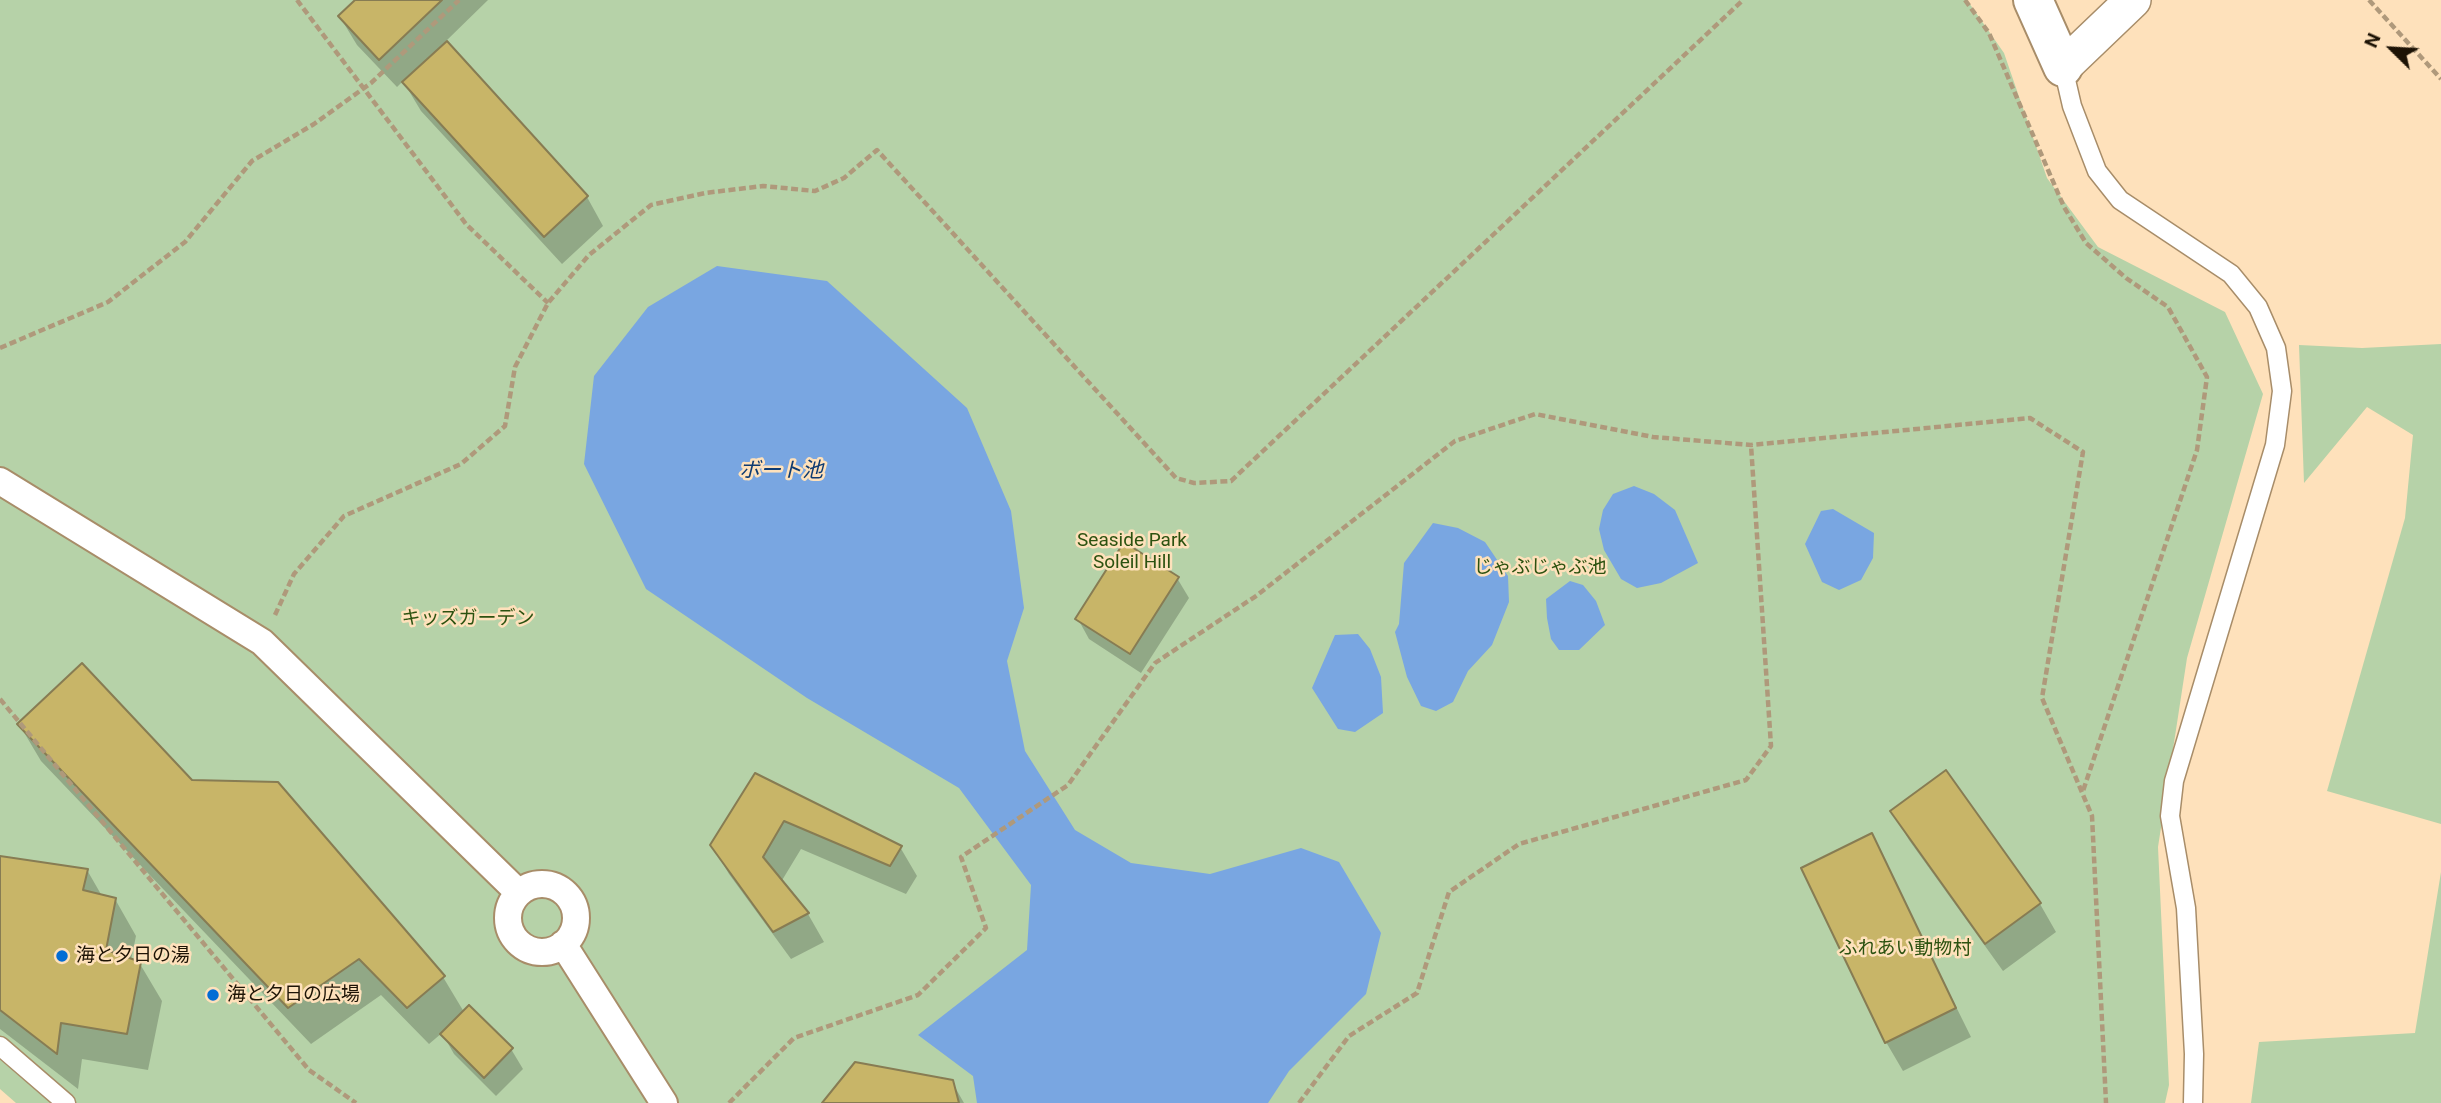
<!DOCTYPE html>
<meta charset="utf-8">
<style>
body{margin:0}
#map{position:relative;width:2441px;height:1103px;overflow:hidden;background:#fee1bb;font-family:Roboto,sans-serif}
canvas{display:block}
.north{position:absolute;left:2357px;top:14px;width:70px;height:70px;-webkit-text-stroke:5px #fee1bb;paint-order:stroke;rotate:294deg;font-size:19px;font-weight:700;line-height:28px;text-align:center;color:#1d1305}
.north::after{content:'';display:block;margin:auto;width:24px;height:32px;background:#1d1305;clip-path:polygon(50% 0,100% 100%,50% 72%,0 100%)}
</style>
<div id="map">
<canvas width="2441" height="1103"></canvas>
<div class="north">N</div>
</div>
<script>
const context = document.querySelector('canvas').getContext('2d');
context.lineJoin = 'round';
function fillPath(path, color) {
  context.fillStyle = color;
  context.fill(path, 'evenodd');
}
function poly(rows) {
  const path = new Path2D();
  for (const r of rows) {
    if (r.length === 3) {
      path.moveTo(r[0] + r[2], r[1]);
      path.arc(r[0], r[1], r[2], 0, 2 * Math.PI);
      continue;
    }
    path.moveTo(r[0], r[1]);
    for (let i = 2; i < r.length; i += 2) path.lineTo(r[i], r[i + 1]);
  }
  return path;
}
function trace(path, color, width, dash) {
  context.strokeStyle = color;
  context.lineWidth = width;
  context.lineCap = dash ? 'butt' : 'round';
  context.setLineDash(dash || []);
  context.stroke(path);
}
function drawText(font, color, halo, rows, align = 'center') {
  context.font = font + ' Roboto,"Noto Sans JP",sans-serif';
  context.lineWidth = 5;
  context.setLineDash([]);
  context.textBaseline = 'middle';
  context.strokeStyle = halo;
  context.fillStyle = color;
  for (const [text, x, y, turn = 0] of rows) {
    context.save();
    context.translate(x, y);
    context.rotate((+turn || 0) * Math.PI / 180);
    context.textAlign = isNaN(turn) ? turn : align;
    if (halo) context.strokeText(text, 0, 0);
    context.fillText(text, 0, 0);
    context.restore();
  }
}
fillPath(poly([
 [0,0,1967,0,2004,53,2047,178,2098,247,2225,312,2263,394,2187,658,2158,847,2169,1085,2165,1103,16,1103,0,1089],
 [2441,344,2441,824,2327,791,2405,518,2413,435,2367,407,2304,483,2299,345,2362,348],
 [2441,872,2441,1103,2251,1103,2259,1042,2415,1033]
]), '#b6d2a8');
fillPath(poly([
 [717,266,827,281,967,408,1011,511,1024,608,1007,661,1025,751,1075,830,1131,863,1210,874,1301,848,1339,862,1381,933,1366,994,1289,1071,1268,1103,977,1103,973,1076,918,1035,1027,950,1031,885,959,788,807,698,646,589,584,464,594,376,648,307],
 [1634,486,1654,494,1675,510,1698,563,1661,583,1637,588,1621,579,1604,550,1599,529,1603,510,1613,494],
 [1833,509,1874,533,1873,558,1861,580,1839,590,1822,582,1805,544,1821,511],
 [1433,523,1458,528,1485,542,1508,576,1509,602,1492,645,1468,671,1453,702,1436,711,1421,706,1407,677,1395,632,1399,624,1404,563],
 [1570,581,1583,585,1596,601,1605,625,1579,650,1559,650,1551,639,1547,618,1546,599],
 [1358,634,1370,649,1381,677,1383,713,1355,732,1338,729,1312,688,1335,635]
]), '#79a6e1');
fillPath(poly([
 [358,0,488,0,445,42,587,197,603,226,562,264,421,111,403,81,397,87,357,45,340,17],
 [1177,578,1189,598,1141,673,1089,639,1078,619],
 [19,724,191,781,443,977,464,1012,511,1049,523,1069,496,1096,454,1054,442,1033,429,1044,381,995,311,1044,41,761],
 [755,775,900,847,917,876,906,894,801,849,781,882,808,914,824,942,791,959,729,874,712,845],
 [1892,811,2040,904,2056,932,2003,971,1909,840],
 [1871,835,1971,1037,1903,1071,1886,1042],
 [0,858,87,870,102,896,115,899,136,936,131,960,140,964,162,1001,148,1070,82,1059,78,1089,0,1029],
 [952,1082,964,1103,824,1103]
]), '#0003');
const building = poly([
 [355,0,442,0,379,60,338,16,355,0],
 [447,41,588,196,544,237,402,82,447,41],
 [1124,542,1179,577,1130,654,1075,619,1124,542],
 [82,663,192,780,278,782,445,976,407,1008,359,959,288,1008,17,724,82,663],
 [1946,770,2041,903,1985,944,1890,811,1946,770],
 [755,773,902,846,890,866,784,821,763,857,809,913,773,932,710,845,755,773],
 [1872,833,1956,1008,1885,1043,1801,868,1872,833],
 [0,856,88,869,83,890,116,898,106,950,141,962,127,1034,61,1023,57,1054,0,1010,0,856],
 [469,1005,513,1048,484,1078,440,1034,469,1005],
 [855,1062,953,1080,959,1103,822,1103,855,1062]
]);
fillPath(building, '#c8b568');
trace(building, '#877c53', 2);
const service = poly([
 [2063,67,2072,106,2097,171,2120,200,2231,274,2258,307,2276,348,2282,391,2275,445,2174,781,2170,816,2186,908,2194,1054,2193,1103],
 [0,1046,66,1103]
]);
const pedestrian = poly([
 [0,481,262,642,519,893],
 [542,918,34],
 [563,944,664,1103]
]);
const minor = poly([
 [2063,67,2133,0]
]);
const tertiary = poly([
 [2033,0,2063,67]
]);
trace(service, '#a88d69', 21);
trace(pedestrian, '#a88d69', 30);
trace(minor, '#a88d69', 38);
trace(tertiary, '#a88d69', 42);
trace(poly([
 [297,0,466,224,548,303],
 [1965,0,1989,33,2064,207,2086,243,2126,278,2168,307,2207,377,2197,450,2083,791],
 [2369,0,2441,79],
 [0,348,108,302,185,242,252,161,314,124,371,83,459,0],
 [275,615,294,574,344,516,461,464,505,426,515,367,548,303,589,255,651,205,705,193,763,186,815,191,844,178,877,150,1176,478,1194,483,1231,481,1743,0],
 [0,699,309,1070,356,1103],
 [729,1103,794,1038,918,995,986,928,961,857,1068,785,1155,663,1256,596,1455,441,1535,414,1653,437,1751,445,2030,418,2083,452,2042,698,2092,816,2106,1103],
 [1299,1103,1349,1036,1417,993,1449,892,1519,844,1746,780,1771,746,1751,445]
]), '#af997b', 4.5, [7, 3.5]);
trace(service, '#fff', 18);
trace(pedestrian, '#fff', 26);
trace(minor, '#fff', 35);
trace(tertiary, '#fff', 38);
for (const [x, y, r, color] of [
 [62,956,7,"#036dd5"],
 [213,995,7,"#036dd5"]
]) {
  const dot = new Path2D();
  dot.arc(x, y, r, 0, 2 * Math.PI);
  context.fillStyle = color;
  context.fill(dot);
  trace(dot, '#fee1bb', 2.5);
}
drawText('19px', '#2c5210', '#fee1bb', [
 ["Seaside Park",1132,541],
 ["Soleil Hill",1132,563],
 ["じゃぶじゃぶ池",1540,568],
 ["キッズガーデン",468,619],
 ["ふれあい動物村",1905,949]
]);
drawText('19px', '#1d1305', '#fee1bb', [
 ["海と夕日の湯",76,956],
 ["海と夕日の広場",227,995]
], 'left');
drawText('italic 21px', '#0e3b71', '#fee1bb', [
 ["ボート池",781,472]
]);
</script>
